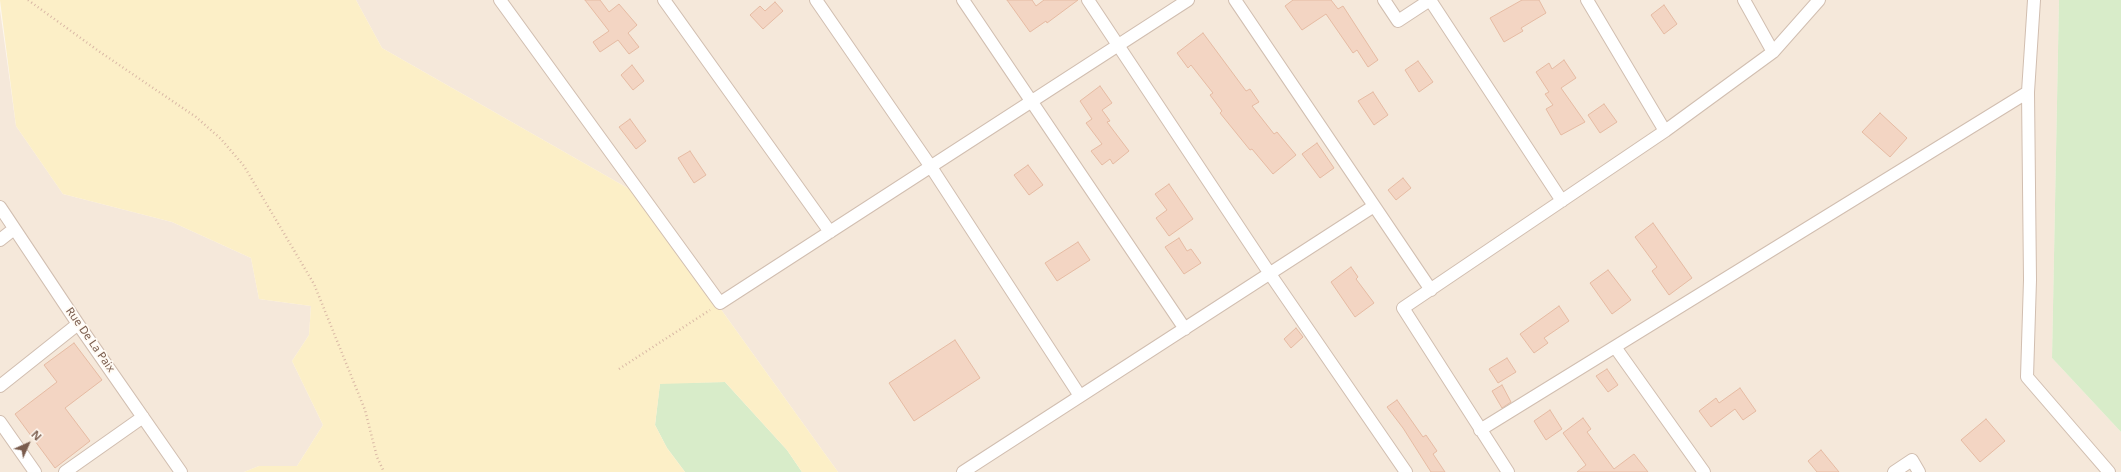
<!DOCTYPE html>
<style>
body{margin:0}
#map{position:relative;width:2121px;height:472px;overflow:hidden;background:#fdf6ec;font-family:"Noto Sans",sans-serif}
canvas{display:block}
.north{position:absolute;left:8px;top:424px;width:40px;height:40px;-webkit-text-stroke:3px #fffaf3;paint-order:stroke;rotate:45deg;font-size:11px;font-weight:700;line-height:16px;text-align:center;color:#7a5c4d}
.north::after{content:'';display:block;margin:auto;width:14px;height:18px;background:#7a5c4d;clip-path:polygon(50% 0,100% 100%,50% 72%,0 100%)}
</style>
<div id="map">
<canvas width="2121" height="472"></canvas>
<div class="north">N</div>
</div>
<script>
const context = document.querySelector('canvas').getContext('2d');
context.lineJoin = 'round';
function fillPath(path, color) {
  context.fillStyle = color;
  context.fill(path, 'evenodd');
}
function poly(rows) {
  const path = new Path2D();
  for (const r of rows) {
    path.moveTo(r[0], r[1]);
    for (let i = 2; i < r.length; i += 2) path.lineTo(r[i], r[i + 1]);
  }
  return path;
}
function trace(path, color, width, dash) {
  context.strokeStyle = color;
  context.lineWidth = width;
  context.lineCap = dash ? 'butt' : 'round';
  context.setLineDash(dash || []);
  context.stroke(path);
}
function drawText(font, color, halo, rows, align = 'center') {
  context.font = font + ' "Noto Sans",sans-serif';
  context.lineWidth = 3.5;
  context.setLineDash([]);
  context.textBaseline = 'middle';
  context.strokeStyle = halo;
  context.fillStyle = color;
  for (const [text, x, y, turn = 0] of rows) {
    context.save();
    context.translate(x, y);
    context.rotate((+turn || 0) * Math.PI / 180);
    context.textAlign = isNaN(turn) ? turn : align;
    if (halo) context.strokeText(text, 0, 0);
    context.fillText(text, 0, 0);
    context.restore();
  }
}
fillPath(poly([
 [356,0,2059,0,2052,358,2121,432,2121,472,838,472,638,194,382,48],
 [0,10,16,126,63,194,172,222,251,258,259,299,311,306,309,335,292,361,323,425,297,466,259,466,244,472,0,472]
]), '#f5e8da');
fillPath(poly([
 [2059,0,2121,0,2121,432,2052,358],
 [725,382,787,450,802,472,685,472,667,448,655,425,660,383]
]), '#d8ecc9');
fillPath(poly([
 [0,0,356,0,382,48,638,194,838,472,802,472,787,450,725,382,660,384,655,425,667,448,685,472,244,472,259,466,297,466,323,425,292,361,309,335,311,306,259,299,251,258,172,222,63,194,16,126]
]), '#fcefc7');
const building = poly([
 [585,0,600,0,609,12,619,4,637,25,628,33,639,47,629,54,618,40,600,52,593,42,609,31,585,0],
 [1007,0,1032,0,1036,6,1044,0,1078,0,1047,23,1046,21,1030,32,1007,0],
 [1293,0,1331,0,1338,9,1343,6,1378,60,1368,67,1357,50,1353,53,1326,14,1302,30,1285,6,1293,0],
 [1522,0,1539,0,1546,13,1521,28,1523,31,1504,42,1490,18,1522,0],
 [775,2,783,11,763,29,750,15,760,6,765,11,775,2],
 [1664,5,1677,24,1664,34,1651,15,1664,5],
 [1203,33,1246,91,1250,89,1259,102,1252,106,1274,134,1277,132,1296,155,1273,174,1252,149,1250,150,1220,113,1222,111,1210,95,1213,93,1191,65,1188,68,1177,53,1203,33],
 [1564,60,1576,78,1561,88,1585,122,1561,135,1546,109,1553,105,1545,94,1549,92,1536,72,1549,63,1552,69,1564,60],
 [1418,61,1433,82,1419,92,1405,70,1418,61],
 [632,65,644,81,633,90,621,75,632,65],
 [1100,86,1112,103,1102,110,1110,121,1107,122,1129,151,1113,164,1110,159,1102,165,1091,151,1102,144,1086,123,1092,119,1080,101,1100,86],
 [1373,92,1388,115,1374,125,1358,101,1373,92],
 [1604,104,1617,122,1600,133,1588,115,1604,104],
 [1880,113,1907,138,1890,157,1862,132,1880,113],
 [630,119,646,141,636,149,619,127,630,119],
 [1317,143,1334,168,1320,178,1302,154,1317,143],
 [690,151,706,175,694,183,678,158,690,151],
 [1028,165,1043,185,1029,195,1014,175,1028,165],
 [1403,178,1411,188,1396,200,1388,190,1403,178],
 [1169,184,1193,219,1169,236,1156,218,1167,210,1155,194,1169,184],
 [1653,223,1692,278,1669,295,1652,271,1657,267,1635,237,1653,223],
 [1179,238,1187,251,1191,249,1201,263,1184,274,1165,247,1179,238],
 [1078,242,1090,260,1057,281,1045,263,1078,242],
 [1351,267,1358,277,1356,279,1374,303,1355,317,1331,282,1351,267],
 [1608,270,1631,300,1612,314,1590,283,1608,270],
 [1559,306,1569,321,1544,338,1548,343,1534,353,1520,334,1559,306],
 [1296,328,1303,337,1291,348,1284,339,1296,328],
 [955,340,980,378,914,421,889,383,955,340],
 [74,343,102,380,65,408,90,441,55,468,15,414,57,382,44,365,74,343],
 [1507,358,1516,372,1498,383,1489,369,1507,358],
 [1607,369,1618,385,1608,392,1596,376,1607,369],
 [1502,385,1511,402,1502,408,1492,391,1502,385],
 [1740,388,1756,411,1743,420,1735,409,1711,427,1699,411,1716,398,1719,403,1740,388],
 [1397,400,1423,437,1426,435,1437,451,1433,454,1445,472,1431,472,1403,428,1387,407,1397,400],
 [1550,410,1562,429,1546,440,1534,421,1550,410],
 [1583,418,1591,429,1587,432,1614,469,1634,454,1648,472,1577,472,1586,465,1563,433,1583,418],
 [1986,419,2005,441,1980,462,1961,440,1986,419],
 [1821,450,1839,472,1817,472,1808,461,1821,450]
]);
fillPath(building, '#f3d5c3');
trace(building, '#e6bba3', 1);
const minor = poly([
 [500,0,720,303,1188,0],
 [664,0,830,232],
 [816,0,931,167,1080,396],
 [963,0,1185,329],
 [1088,0,1270,274,1406,472],
 [1235,0,1431,290],
 [1384,0,1398,21,1430,0],
 [1430,0,1562,201],
 [1587,0,1665,131],
 [1744,0,1773,52],
 [2034,0,2028,92,2030,280,2027,377,2109,472],
 [0,207,78,324,181,472],
 [0,240,14,229],
 [1615,347,1704,472],
 [0,386,78,324],
 [0,422,35,472],
 [1480,430,2028,92],
 [65,472,143,417],
 [963,472,1374,206],
 [1508,472,1403,308,1665,131,1773,52,1819,0],
 [1894,472,1912,460,1919,472]
]);
trace(minor, '#d1beb0', 14);
trace(poly([
 [28,0,100,52,196,117,221,139,244,166,314,284,365,410,377,457,384,472],
 [619,369,710,310]
]), '#d9b8a5', 2.5, [1, 3]);
trace(minor, '#fff', 12);
drawText('11px', '#7a5c4d', '#fffaf3', [
 ["Rue De La Paix",90,340,55]
]);
</script>
